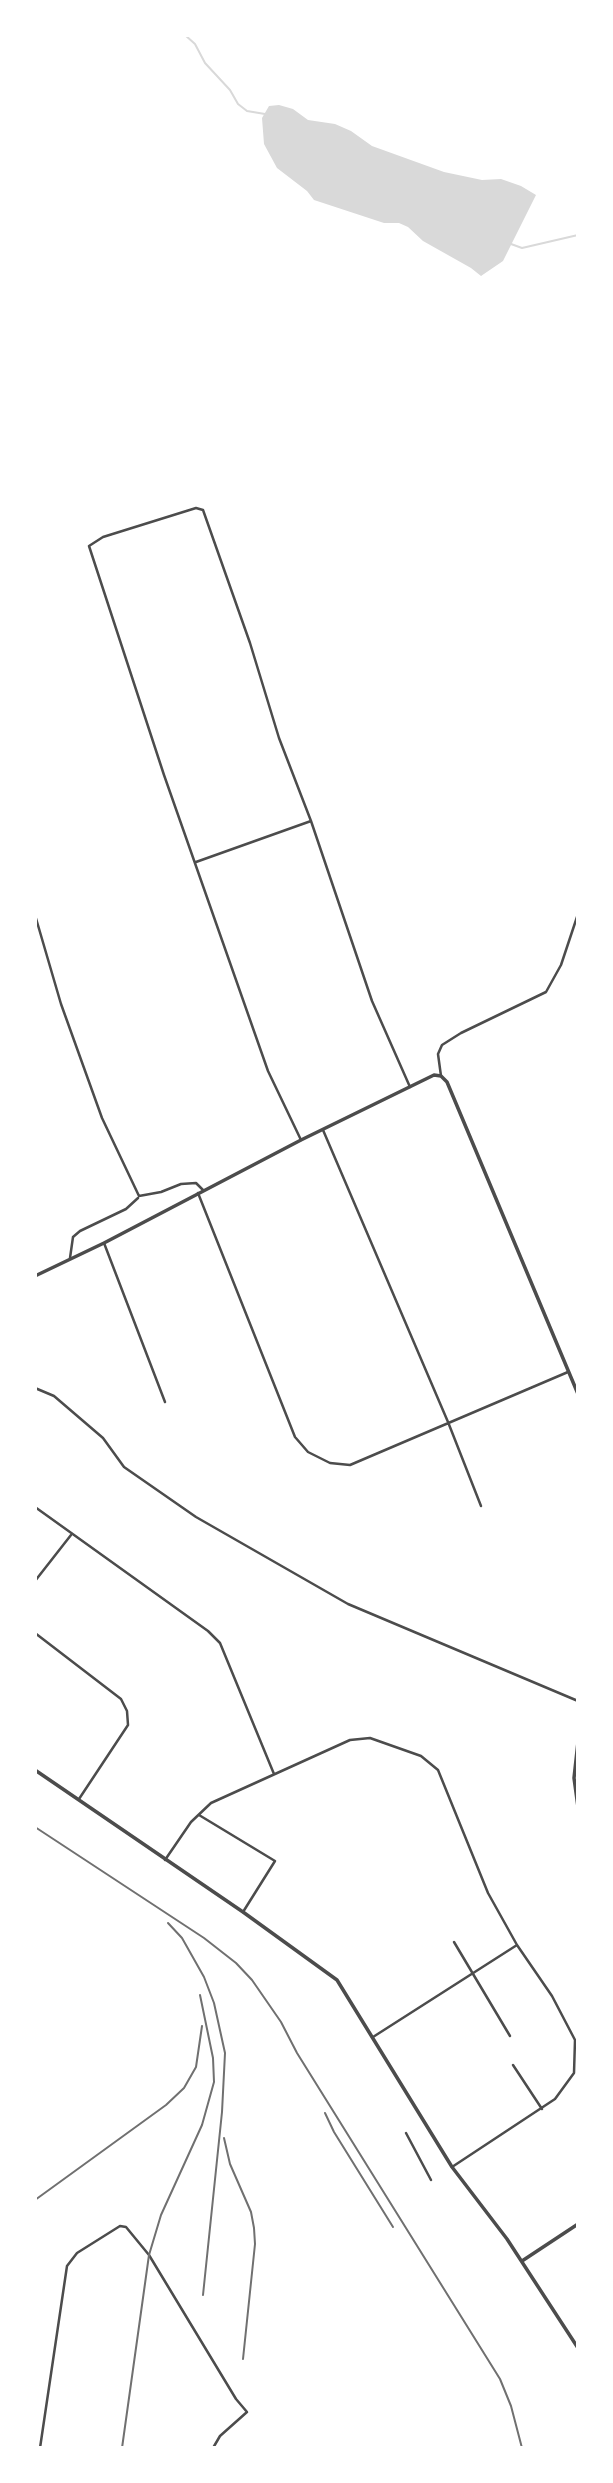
<!DOCTYPE html>
<style>
body{margin:0}
#map{position:relative;width:613px;height:2483px;overflow:hidden;background:#fff;font-family:"Roboto Condensed",sans-serif}
canvas{display:block}
.frame{position:absolute;inset:0;border:37px solid #fff;pointer-events:none}
</style>
<div id="map">
<canvas width="613" height="2483"></canvas>
<div class="frame"></div>
</div>
<script>
const context = document.querySelector('canvas').getContext('2d');
context.lineJoin = 'round';
function fillPath(path, color) {
  context.fillStyle = color;
  context.fill(path, 'evenodd');
}
function poly(rows) {
  const path = new Path2D();
  for (const r of rows) {
    path.moveTo(r[0], r[1]);
    for (let i = 2; i < r.length; i += 2) path.lineTo(r[i], r[i + 1]);
  }
  return path;
}
function trace(path, color, width, dash) {
  context.strokeStyle = color;
  context.lineWidth = width;
  context.lineCap = dash ? 'butt' : 'round';
  context.setLineDash(dash || []);
  context.stroke(path);
}
fillPath(poly([
 [279,105,293,109,308,120,335,124,351,131,372,146,444,172,482,180,501,179,521,186,536,195,503,261,481,276,471,268,423,241,408,227,399,223,384,223,314,200,307,191,277,168,264,144,262,118,269,106]
]), '#d9d9d9');
trace(poly([
 [185,35,195,44,205,63,230,90,238,104,247,111,265,114],
 [511,244,522,248,578,235]
]), '#d9d9d9', 2);
trace(poly([
 [196,862,311,821],
 [35,915,61,1004,102,1118,139,1196,161,1192,181,1184,196,1183,203,1190],
 [441,1076,438,1054,442,1045,461,1033,546,992,561,965,578,914],
 [323,1130,448,1422,481,1506],
 [301,1140,268,1071,164,775,89,546,103,537,196,508,203,510,250,643,279,738,311,821,372,1001,410,1087],
 [198,1193,295,1437,308,1452,330,1463,350,1465,568,1372],
 [104,1243,165,1402],
 [70,1258,73,1237,80,1231,126,1209,138,1198],
 [35,1388,54,1396,103,1438,124,1467,196,1517,348,1604,578,1701],
 [35,1507,208,1631,220,1643,274,1774],
 [35,1581,71,1535],
 [35,1633,121,1699,127,1711,128,1725,79,1799],
 [199,1815,275,1861,243,1912],
 [165,1860,191,1822,211,1803,350,1740,370,1738,421,1756,438,1770,488,1893,517,1945,552,1996,575,2040,574,2073,555,2099,452,2167],
 [454,1942,510,2036],
 [373,2037,517,1945],
 [513,2065,542,2109],
 [406,2133,431,2180],
 [40,2448,67,2266,77,2253,120,2226,126,2227,149,2255,236,2399,247,2412,220,2436,213,2448]
]), '#4c4c4c', 2.5);
trace(poly([
 [35,1276,104,1243,301,1140,434,1075,441,1076,447,1082,578,1394],
 [578,1742,574,1778,578,1807],
 [35,1770,243,1912,337,1980,452,2167,507,2239,578,2348],
 [522,2261,578,2224]
]), '#4c4c4c', 3.5);
trace(poly([
 [35,1827,204,1938,236,1963,252,1980,281,2022,297,2053,500,2379,511,2406,522,2448],
 [168,1923,182,1938,204,1977,214,2003,225,2053,222,2112,203,2295],
 [325,2113,334,2132,393,2227],
 [224,2138,230,2164,251,2212,254,2228,255,2244,243,2359],
 [35,2200,166,2105,184,2088,196,2067,202,2026],
 [122,2448,149,2255,161,2215,202,2125,214,2082,213,2058,200,1995]
]), '#707070', 2);
</script>
